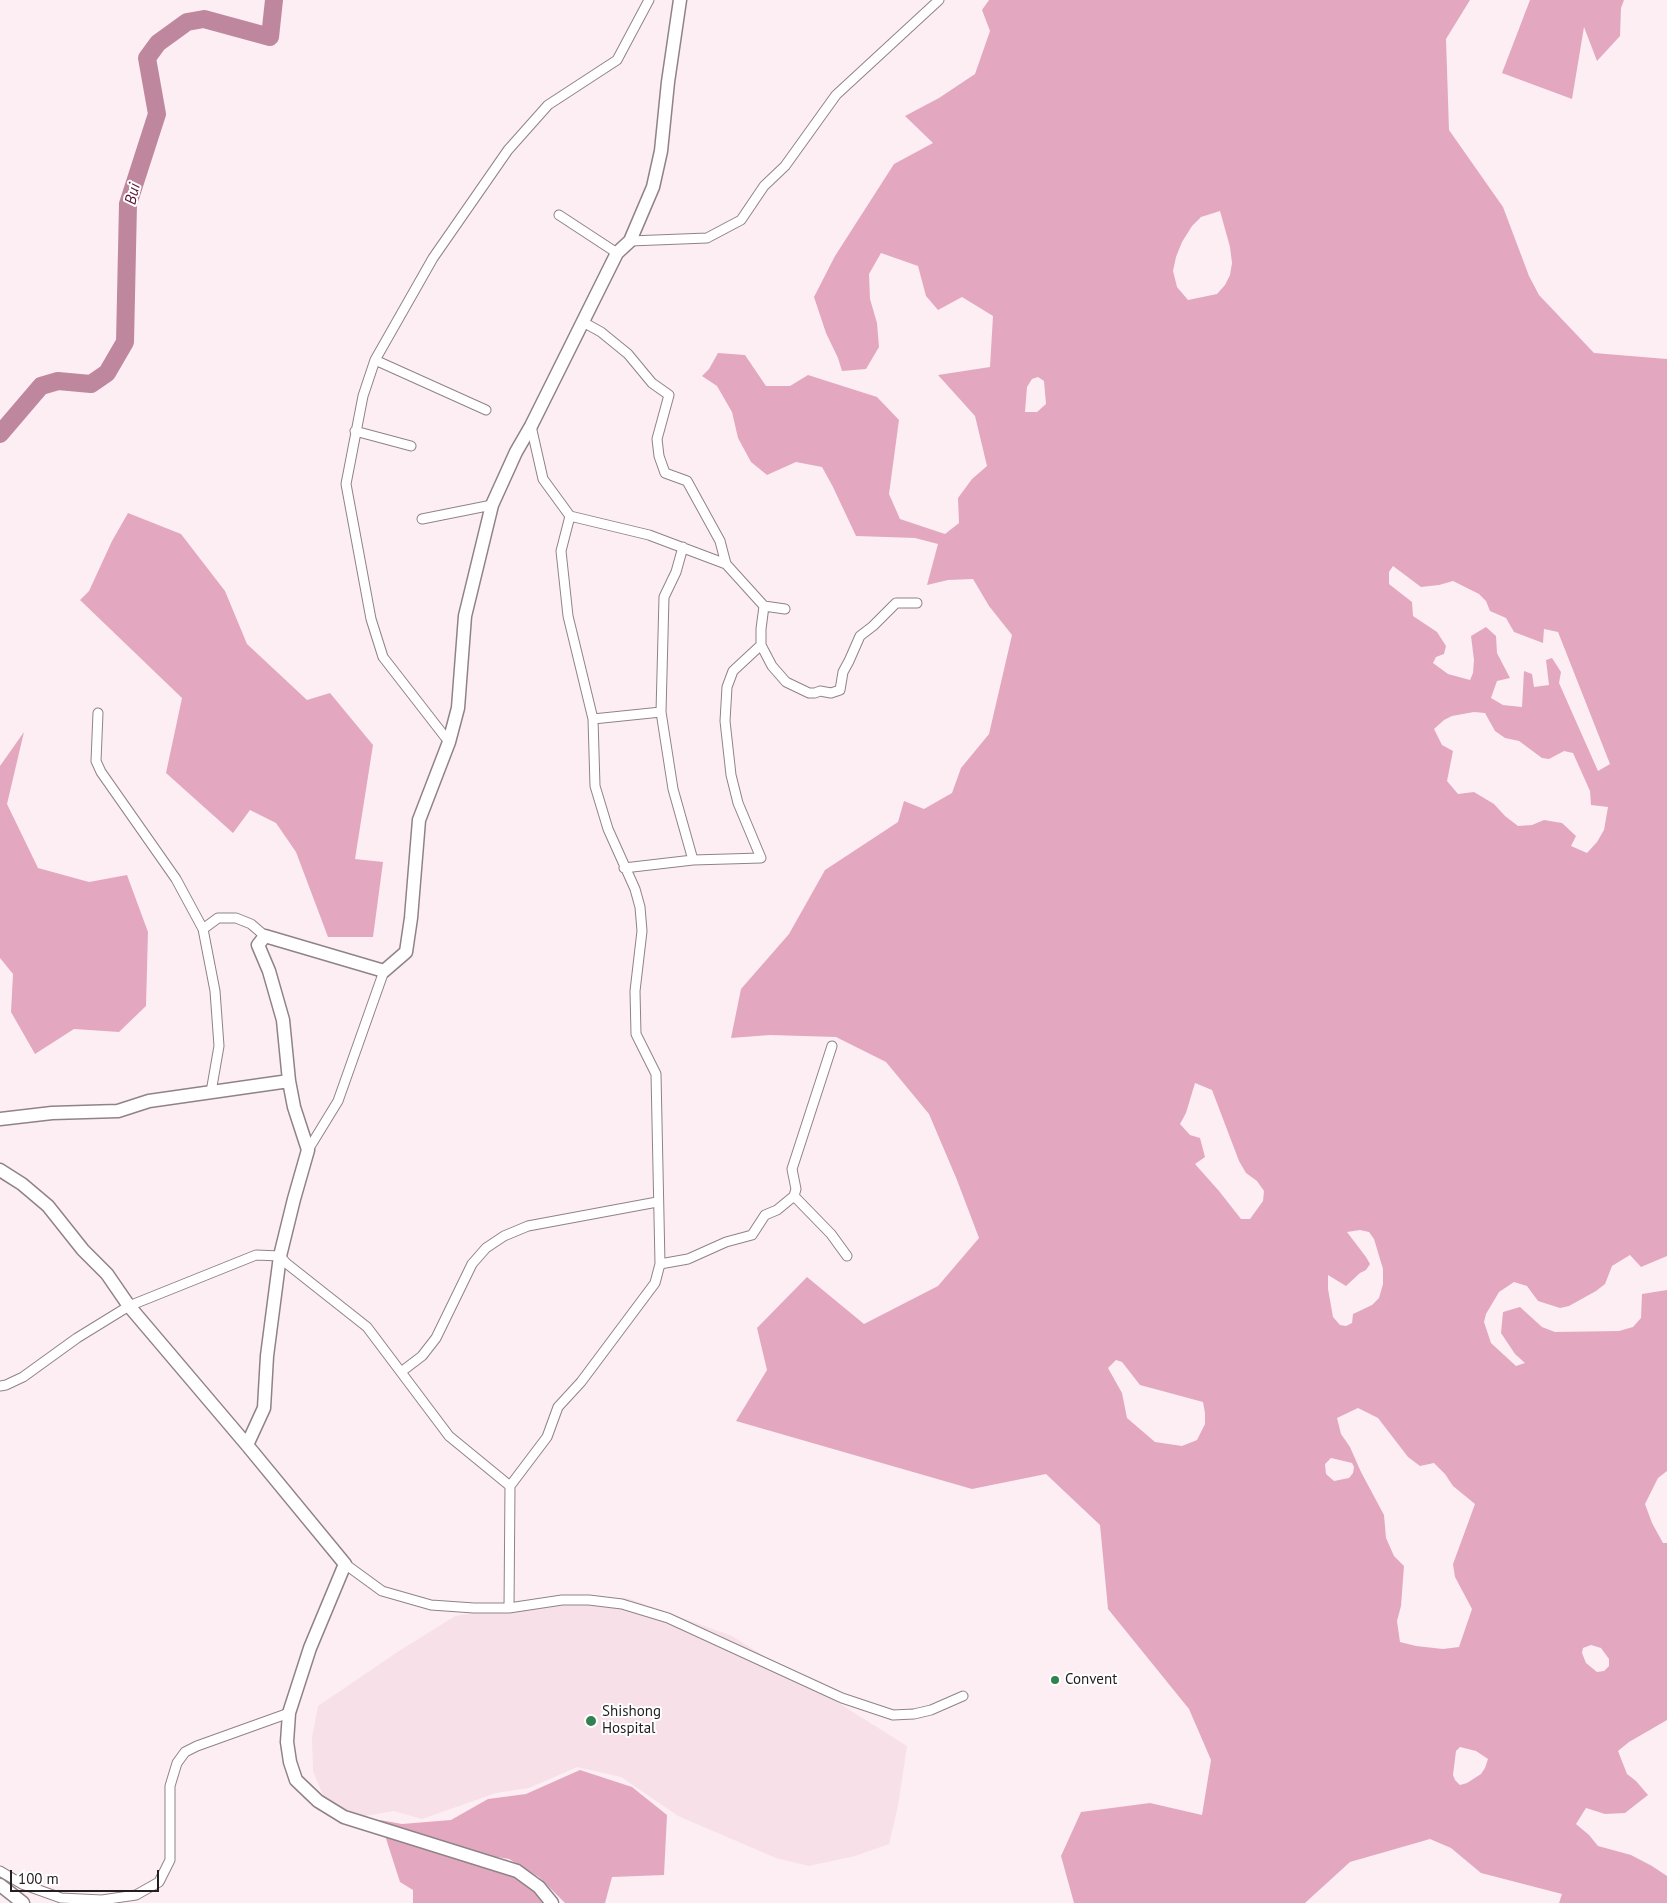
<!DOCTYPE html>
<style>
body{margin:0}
#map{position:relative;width:1667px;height:1903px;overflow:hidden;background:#fdeef3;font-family:"PT Sans",sans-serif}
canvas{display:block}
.scale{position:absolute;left:10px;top:1870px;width:149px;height:22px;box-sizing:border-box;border:2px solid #231e20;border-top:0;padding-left:6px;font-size:15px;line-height:18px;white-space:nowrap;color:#231e20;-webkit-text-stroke:4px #fff;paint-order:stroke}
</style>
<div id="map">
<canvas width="1667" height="1903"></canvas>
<div class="scale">100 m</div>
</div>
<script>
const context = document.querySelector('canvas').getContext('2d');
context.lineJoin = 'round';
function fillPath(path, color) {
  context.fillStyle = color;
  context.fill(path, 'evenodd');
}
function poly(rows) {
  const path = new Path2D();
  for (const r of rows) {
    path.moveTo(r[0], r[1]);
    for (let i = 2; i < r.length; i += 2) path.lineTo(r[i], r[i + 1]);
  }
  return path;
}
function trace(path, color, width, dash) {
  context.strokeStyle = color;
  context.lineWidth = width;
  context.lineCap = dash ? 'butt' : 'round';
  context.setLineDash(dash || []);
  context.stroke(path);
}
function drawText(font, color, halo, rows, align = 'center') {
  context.font = font + ' "PT Sans",sans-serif';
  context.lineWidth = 4;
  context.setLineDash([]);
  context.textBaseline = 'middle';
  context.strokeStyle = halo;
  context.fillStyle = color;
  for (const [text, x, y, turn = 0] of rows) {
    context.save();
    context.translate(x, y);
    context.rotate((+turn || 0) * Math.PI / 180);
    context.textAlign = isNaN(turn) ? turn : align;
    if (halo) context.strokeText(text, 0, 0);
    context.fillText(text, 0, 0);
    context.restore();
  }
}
fillPath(poly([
 [627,1598,732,1636,907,1746,898,1806,889,1844,855,1856,809,1866,776,1858,678,1816,621,1777,577,1767,529,1788,496,1793,422,1819,394,1811,347,1819,324,1798,313,1771,312,1737,318,1706,399,1651,455,1616,556,1599]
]), '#f7e0e8');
fillPath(poly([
 [989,0,1470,0,1446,39,1449,130,1503,207,1529,276,1539,295,1594,353,1667,359,1667,1256,1641,1267,1630,1255,1612,1266,1605,1284,1596,1291,1569,1306,1560,1308,1538,1301,1527,1286,1514,1282,1499,1292,1486,1314,1484,1322,1491,1343,1516,1366,1525,1363,1515,1354,1501,1333,1503,1312,1520,1307,1542,1327,1555,1332,1619,1331,1633,1327,1641,1318,1642,1294,1667,1290,1667,1471,1658,1478,1645,1504,1652,1523,1663,1543,1667,1543,1667,1720,1629,1742,1618,1751,1627,1774,1636,1781,1648,1795,1625,1813,1605,1814,1586,1808,1576,1824,1589,1835,1598,1846,1631,1855,1652,1866,1667,1876,1667,1903,1559,1903,1562,1894,1481,1873,1451,1848,1430,1839,1350,1862,1305,1903,1074,1903,1061,1856,1081,1812,1150,1803,1202,1815,1211,1760,1189,1709,1108,1609,1100,1525,1046,1474,972,1489,736,1421,767,1370,757,1328,807,1277,864,1324,938,1286,979,1238,957,1180,929,1114,886,1062,836,1037,770,1035,731,1038,741,989,789,934,825,870,898,822,904,801,924,809,952,793,961,768,989,734,1012,635,989,606,973,579,948,580,927,585,938,544,915,538,856,536,833,487,822,467,796,462,767,475,751,462,738,438,732,412,717,386,702,376,709,369,718,353,745,355,766,386,790,386,808,375,877,397,899,420,889,494,900,519,945,534,959,523,958,498,972,479,987,466,975,416,938,375,990,367,993,316,962,297,938,310,926,296,918,266,881,253,869,274,870,299,877,323,879,347,866,369,842,371,838,358,826,333,814,297,835,256,894,164,933,143,905,116,939,98,975,74,990,31,982,10],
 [1220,211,1230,247,1232,263,1230,275,1225,285,1217,294,1188,300,1177,287,1173,271,1176,257,1182,242,1192,226,1201,217],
 [1038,377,1044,381,1046,404,1037,412,1025,412,1027,387,1032,379],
 [1393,566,1421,587,1439,585,1453,581,1479,594,1486,601,1490,611,1506,618,1514,632,1543,643,1544,629,1558,632,1610,764,1598,771,1559,683,1561,672,1552,658,1546,660,1549,685,1534,687,1532,674,1524,671,1522,707,1503,705,1491,698,1497,681,1510,678,1497,653,1496,636,1486,627,1471,636,1474,660,1473,673,1470,680,1448,674,1433,663,1436,657,1444,654,1446,646,1437,632,1413,616,1412,602,1389,584,1389,572],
 [1474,712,1485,713,1495,731,1505,738,1519,741,1542,758,1549,759,1564,751,1573,753,1590,791,1591,805,1608,807,1604,830,1597,842,1587,853,1571,846,1576,836,1562,823,1544,820,1532,825,1518,826,1505,816,1494,804,1474,792,1458,794,1447,781,1453,751,1442,745,1434,729,1444,720,1452,716],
 [1195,1083,1212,1090,1239,1161,1246,1173,1257,1181,1264,1191,1263,1201,1250,1219,1241,1219,1219,1191,1195,1164,1205,1157,1200,1138,1190,1135,1180,1124,1186,1113],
 [1360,1230,1369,1232,1374,1239,1383,1269,1383,1284,1379,1298,1372,1305,1353,1314,1352,1323,1346,1326,1340,1325,1333,1317,1328,1289,1328,1275,1346,1286,1360,1273,1366,1270,1370,1264,1366,1257,1347,1232],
 [1116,1360,1122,1362,1140,1385,1203,1402,1205,1413,1205,1424,1197,1440,1182,1446,1155,1442,1127,1418,1122,1393,1108,1368],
 [1358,1408,1378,1418,1408,1457,1420,1466,1434,1463,1445,1474,1453,1486,1475,1504,1453,1564,1455,1577,1472,1609,1459,1647,1443,1649,1416,1646,1400,1642,1397,1621,1401,1606,1404,1566,1394,1556,1386,1538,1384,1515,1361,1472,1350,1447,1341,1434,1337,1418],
 [1331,1458,1352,1463,1354,1467,1353,1473,1349,1478,1334,1481,1326,1474,1325,1464],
 [1591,1645,1601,1648,1609,1659,1609,1666,1604,1671,1597,1672,1586,1663,1582,1653,1583,1648],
 [1460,1747,1476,1751,1488,1759,1485,1768,1481,1774,1467,1783,1460,1785,1455,1780,1453,1775,1456,1751],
 [1530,0,1624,0,1621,8,1620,36,1597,61,1584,27,1572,99,1502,73],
 [128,513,181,534,225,591,247,644,307,700,330,693,373,745,355,859,383,862,373,937,328,937,296,852,276,823,250,810,233,833,166,773,182,698,80,600,89,591,112,541],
 [24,732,7,804,38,868,89,882,127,875,148,932,146,1006,119,1032,74,1029,35,1054,11,1012,13,974,0,958,0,766],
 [580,1770,632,1787,667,1815,664,1875,612,1877,605,1903,565,1903,539,1877,509,1859,497,1857,487,1866,521,1877,547,1903,413,1903,413,1890,400,1882,380,1820,402,1824,451,1820,488,1799,526,1794]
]), '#e3a8bf');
trace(poly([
 [0,434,41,386,58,381,91,384,107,373,125,342,128,204,157,114,147,58,158,43,187,22,204,19,270,37,274,0]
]), '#bf879d', 18);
const street = poly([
 [559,215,617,253],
 [630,241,707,238,741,220,764,186,785,166,836,95,939,0],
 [583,322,601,332,628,354,652,383,669,395,657,439,659,456,665,473,687,481,720,541,726,564],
 [375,360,486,410],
 [355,431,411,446],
 [570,516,649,535,726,564,764,606,785,609],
 [422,519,492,505],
 [683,547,676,572,664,597,661,712,673,789,693,860],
 [764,606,761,629,761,645,772,666,786,682,809,693,815,693,820,691,831,693,840,690,843,672,849,661,860,636,873,626,896,603,917,603],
 [98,713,96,761,101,772,176,879,203,929,215,991,219,1046,211,1092],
 [593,719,661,712],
 [449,742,383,657,371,619,346,484,363,396,375,360,433,258,508,150,548,105,617,60,649,0],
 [624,868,693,860,761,858,738,803,731,775,725,721,727,687,733,671,761,645],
 [203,929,218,918,236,918,251,924,265,936],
 [308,1150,338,1101,384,971],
 [794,1196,831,1234,847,1256],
 [660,1264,688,1259,726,1242,752,1235,765,1215,777,1210,794,1196,796,1189,792,1169,832,1046],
 [401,1372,422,1356,436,1338,472,1264,486,1248,504,1236,528,1226,657,1202],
 [0,1386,6,1385,23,1377,77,1338,129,1306,256,1255,280,1256,286,1263,367,1327,449,1436,510,1486],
 [345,1564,382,1591,431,1605,474,1608,509,1608,562,1600,589,1600,622,1604,668,1618,842,1698,893,1715,914,1714,931,1710,963,1696],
 [509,1608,510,1486,547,1437,558,1407,581,1382,655,1283,660,1264,656,1074,636,1034,635,991,642,931,640,907,635,889,608,829,595,786,593,719,568,616,561,551,570,516,543,479,531,426],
 [0,1871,22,1884,61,1898,102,1900,136,1895,159,1882,170,1860,170,1786,177,1763,185,1752,197,1746,289,1713]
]);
const secondary = poly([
 [0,1119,52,1113,118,1111,149,1101,289,1081],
 [0,1170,22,1184,48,1206,83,1250,107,1274,129,1306,247,1445,345,1564,310,1648,289,1713,287,1742,290,1762,296,1780,318,1801,344,1817,517,1871,539,1887,552,1903],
 [247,1445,264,1408,267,1356,280,1256,294,1199,308,1150,294,1107,289,1081,283,1020,269,971,258,945,265,936,384,971,406,952,411,918,419,820,449,742,458,708,465,616,492,505,516,452,531,426,617,253,630,241,653,187,661,151,668,82,680,0],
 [0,1885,23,1903]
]);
trace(street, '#908388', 11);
trace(secondary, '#908388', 15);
trace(street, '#fff', 9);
trace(secondary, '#fff', 12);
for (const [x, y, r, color] of [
 [1055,1680,5,"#328151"],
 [591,1721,6,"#328151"]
]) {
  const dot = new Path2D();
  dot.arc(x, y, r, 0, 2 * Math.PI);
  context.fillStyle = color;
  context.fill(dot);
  trace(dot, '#fff', 2);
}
drawText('15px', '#231e20', '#fff', [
 ["Convent",1065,1680],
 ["Shishong",602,1712],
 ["Hospital",602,1729]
], 'left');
drawText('italic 16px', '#5a1638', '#fff', [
 ["Bui",133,194,-76]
]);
</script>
